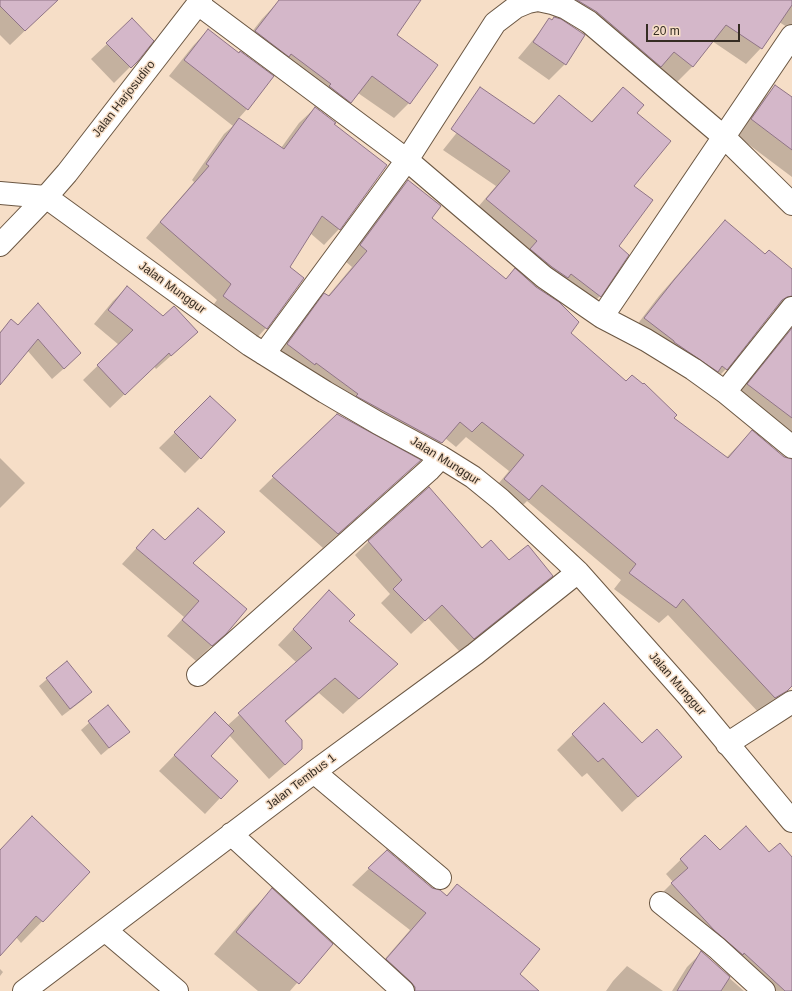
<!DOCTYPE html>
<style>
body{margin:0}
#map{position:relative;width:792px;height:991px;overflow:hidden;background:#f6dec7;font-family:Arial,sans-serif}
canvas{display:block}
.scale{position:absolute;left:646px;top:24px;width:94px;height:18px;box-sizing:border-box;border:2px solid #352c23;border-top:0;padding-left:5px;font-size:12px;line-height:14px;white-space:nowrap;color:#352c23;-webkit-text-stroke:3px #f6dec7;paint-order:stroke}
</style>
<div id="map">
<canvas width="792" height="991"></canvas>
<div class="scale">20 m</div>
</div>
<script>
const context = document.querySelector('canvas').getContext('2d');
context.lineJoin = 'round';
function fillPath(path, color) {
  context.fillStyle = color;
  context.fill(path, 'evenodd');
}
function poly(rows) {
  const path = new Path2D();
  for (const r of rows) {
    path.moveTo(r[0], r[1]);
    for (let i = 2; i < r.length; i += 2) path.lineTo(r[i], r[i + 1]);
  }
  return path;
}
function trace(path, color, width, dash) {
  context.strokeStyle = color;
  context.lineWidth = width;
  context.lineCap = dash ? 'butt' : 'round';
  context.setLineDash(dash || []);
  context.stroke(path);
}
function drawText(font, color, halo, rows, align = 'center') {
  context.font = font + ' Arial,sans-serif';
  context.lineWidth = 3;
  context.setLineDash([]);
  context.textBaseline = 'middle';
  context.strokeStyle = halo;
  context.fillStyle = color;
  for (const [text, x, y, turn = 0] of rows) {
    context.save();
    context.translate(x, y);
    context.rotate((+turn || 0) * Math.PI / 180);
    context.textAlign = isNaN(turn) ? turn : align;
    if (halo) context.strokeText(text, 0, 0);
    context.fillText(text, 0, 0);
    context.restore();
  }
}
fillPath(poly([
 [0,0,39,0,33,23,10,45,0,35],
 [287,0,420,0,395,35,409,103,394,118,358,93,335,118,240,47,262,19,277,3],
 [566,0,792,0,792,30,779,22,761,48,746,64,712,41,692,67,677,82],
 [554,18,584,36,565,64,549,80,518,58,538,34],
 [208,30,247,109,239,118,281,148,299,123,315,108,333,125,339,229,324,245,310,233,288,267,303,278,266,328,251,344,208,312,217,300,146,238,194,182,192,180,224,134,233,126,169,76,193,46],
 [107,44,137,60,114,83,91,59],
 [776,86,792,99,792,177,736,135,760,102],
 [623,88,635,113,633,186,617,247,600,296,585,311,472,214,496,186,443,150,475,110,533,124,559,96,591,122],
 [408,181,431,218,505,280,515,270,570,333,626,382,726,458,752,431,784,458,792,460,792,684,770,706,759,713,668,615,659,623,614,589,621,580,527,501,513,515,489,495,509,471,466,437,456,447,445,438,425,458,272,360,309,310,325,294,327,297,352,267,345,261,393,196],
 [726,222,765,255,792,270,792,295,777,310,773,311,726,369,711,384,630,334,659,296,711,236],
 [127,287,182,346,156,369,154,366,110,408,83,380,119,345,94,324,113,301],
 [38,304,69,364,52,379,27,350,0,378,0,332,11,321,17,326],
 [792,329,792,436,738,393,774,347],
 [210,398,200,458,185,473,159,448],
 [337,415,419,461,323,548,259,491],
 [0,458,25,483,0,508],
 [153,530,192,564,225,633,196,661,167,636,184,617,122,564],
 [369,541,482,549,509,561,552,576,538,589,460,652,428,618,411,634,381,603,390,594,355,555],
 [314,607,348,622,397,664,343,714,319,693,285,722,285,765,269,779,229,735,209,756,236,781,205,814,159,771,200,729,228,725,297,663,278,645],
 [67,662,90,692,83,700,62,716,39,686],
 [604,704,642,745,681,757,622,812,587,773,582,777,557,750],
 [107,707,128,732,101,755,81,730],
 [705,836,720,851,769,853,792,858,792,991,752,991,657,898,673,882,666,874],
 [0,850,89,873,21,943,16,937,0,955],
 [387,851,431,888,446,896,457,885,500,958,538,991,387,991,370,976,410,930,352,885],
 [272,890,331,944,290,991,258,991,214,954,250,912],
 [701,953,744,991,672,991,687,967],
 [627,966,663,991,606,991,613,981],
 [0,969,3,972,0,976]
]), '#0003');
const building = poly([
 [0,0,58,0,25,31,0,6,0,0],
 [279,0,421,0,397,35,438,65,410,104,372,76,351,103,329,86,331,84,291,54,289,57,255,31,279,0],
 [577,0,792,0,792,5,762,49,726,25,693,67,674,52,661,67,597,12,577,0],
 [554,17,561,19,585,35,566,65,533,42,549,18,552,20,554,17],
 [132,18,154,41,138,61,131,68,106,43,132,18],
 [208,29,239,53,240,51,274,76,248,110,184,60,208,29],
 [775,85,792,97,792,150,751,119,775,85],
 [480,87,534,124,559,95,592,122,623,87,644,105,637,113,671,141,634,186,653,200,619,246,629,255,601,297,571,274,568,278,552,267,530,249,537,241,486,199,510,171,451,129,480,87],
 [315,107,336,123,334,124,387,165,340,230,322,216,290,267,304,278,267,329,223,296,231,284,160,222,209,166,206,164,239,118,284,149,315,107],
 [408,180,441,206,432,218,506,279,515,268,536,287,559,302,579,322,571,333,626,381,632,375,643,384,644,383,677,415,674,418,728,458,752,430,784,457,792,459,792,686,787,691,775,698,683,599,676,608,629,573,636,564,542,485,529,500,504,479,524,455,482,422,472,432,460,422,442,443,356,396,358,394,316,363,315,365,287,344,324,293,329,296,367,251,360,245,408,180],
 [725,220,765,254,769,250,792,269,792,296,787,297,782,300,727,370,722,366,718,372,674,342,674,341,644,318,674,280,725,220],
 [127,286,163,316,174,306,198,332,171,356,169,353,125,395,97,365,133,330,108,310,127,286],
 [38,303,81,353,64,369,38,339,0,385,0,333,11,319,18,325,38,303],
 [792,328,792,418,747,384,792,328],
 [210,396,236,420,201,459,174,432,210,396],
 [337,414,421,460,338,534,272,476,337,414],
 [429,487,482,548,491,540,509,560,528,545,553,576,474,639,442,605,425,621,393,589,402,580,368,541,429,487],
 [198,508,225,532,193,563,247,609,226,634,212,646,182,620,199,601,136,548,153,529,165,540,198,508],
 [329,590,355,615,349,621,398,664,359,699,335,678,285,721,302,740,302,749,285,765,238,713,312,648,293,629,329,590],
 [67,661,92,692,70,709,46,678,67,661],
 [604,703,642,743,657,729,682,757,638,797,603,758,598,762,572,734,604,703],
 [108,705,130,732,109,748,88,721,108,705],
 [215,712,234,731,211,756,238,781,221,799,174,755,215,712],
 [32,816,90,872,43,922,36,916,0,956,0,850,32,816],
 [746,826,769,852,780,843,792,857,792,991,785,991,744,953,743,955,714,930,671,883,688,868,680,859,705,835,720,850,746,826],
 [387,850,432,888,440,890,447,896,457,884,540,949,520,974,539,991,415,991,415,987,411,982,386,959,426,913,368,868,387,850],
 [272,888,333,944,299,984,236,932,272,888],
 [701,951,730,977,721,991,677,991,701,951]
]);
fillPath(building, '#d4b7c9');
trace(building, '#8f7486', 1);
const minor = poly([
 [198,4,407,160,544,277,602,317,646,340,693,369,725,392,792,447],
 [0,193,46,197],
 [46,197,250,345,325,392,378,423,441,457,473,477,500,499,578,572,689,697,792,821],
 [0,245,46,197,67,173,201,0],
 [602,317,792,36],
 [264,354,407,160,495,23,516,7,528,2,538,0,552,3,566,8,589,22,724,137,792,204],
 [725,392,792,308],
 [198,675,429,470,441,457],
 [727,744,792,702],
 [314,772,440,878],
 [231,834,403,991],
 [661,903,717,948,764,991],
 [105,930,177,991],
 [24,991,314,772,475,654,578,572]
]);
trace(minor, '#6b5743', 24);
trace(minor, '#fff', 22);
drawText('12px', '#352c23', '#f6dec7', [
 ["Jalan Harjosudiro",124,99,-52],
 ["Jalan Munggur",172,288,36],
 ["Jalan Munggur",445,461,32],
 ["Jalan Munggur",677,684,49],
 ["Jalan Tembus 1",301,782,-37]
]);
</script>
